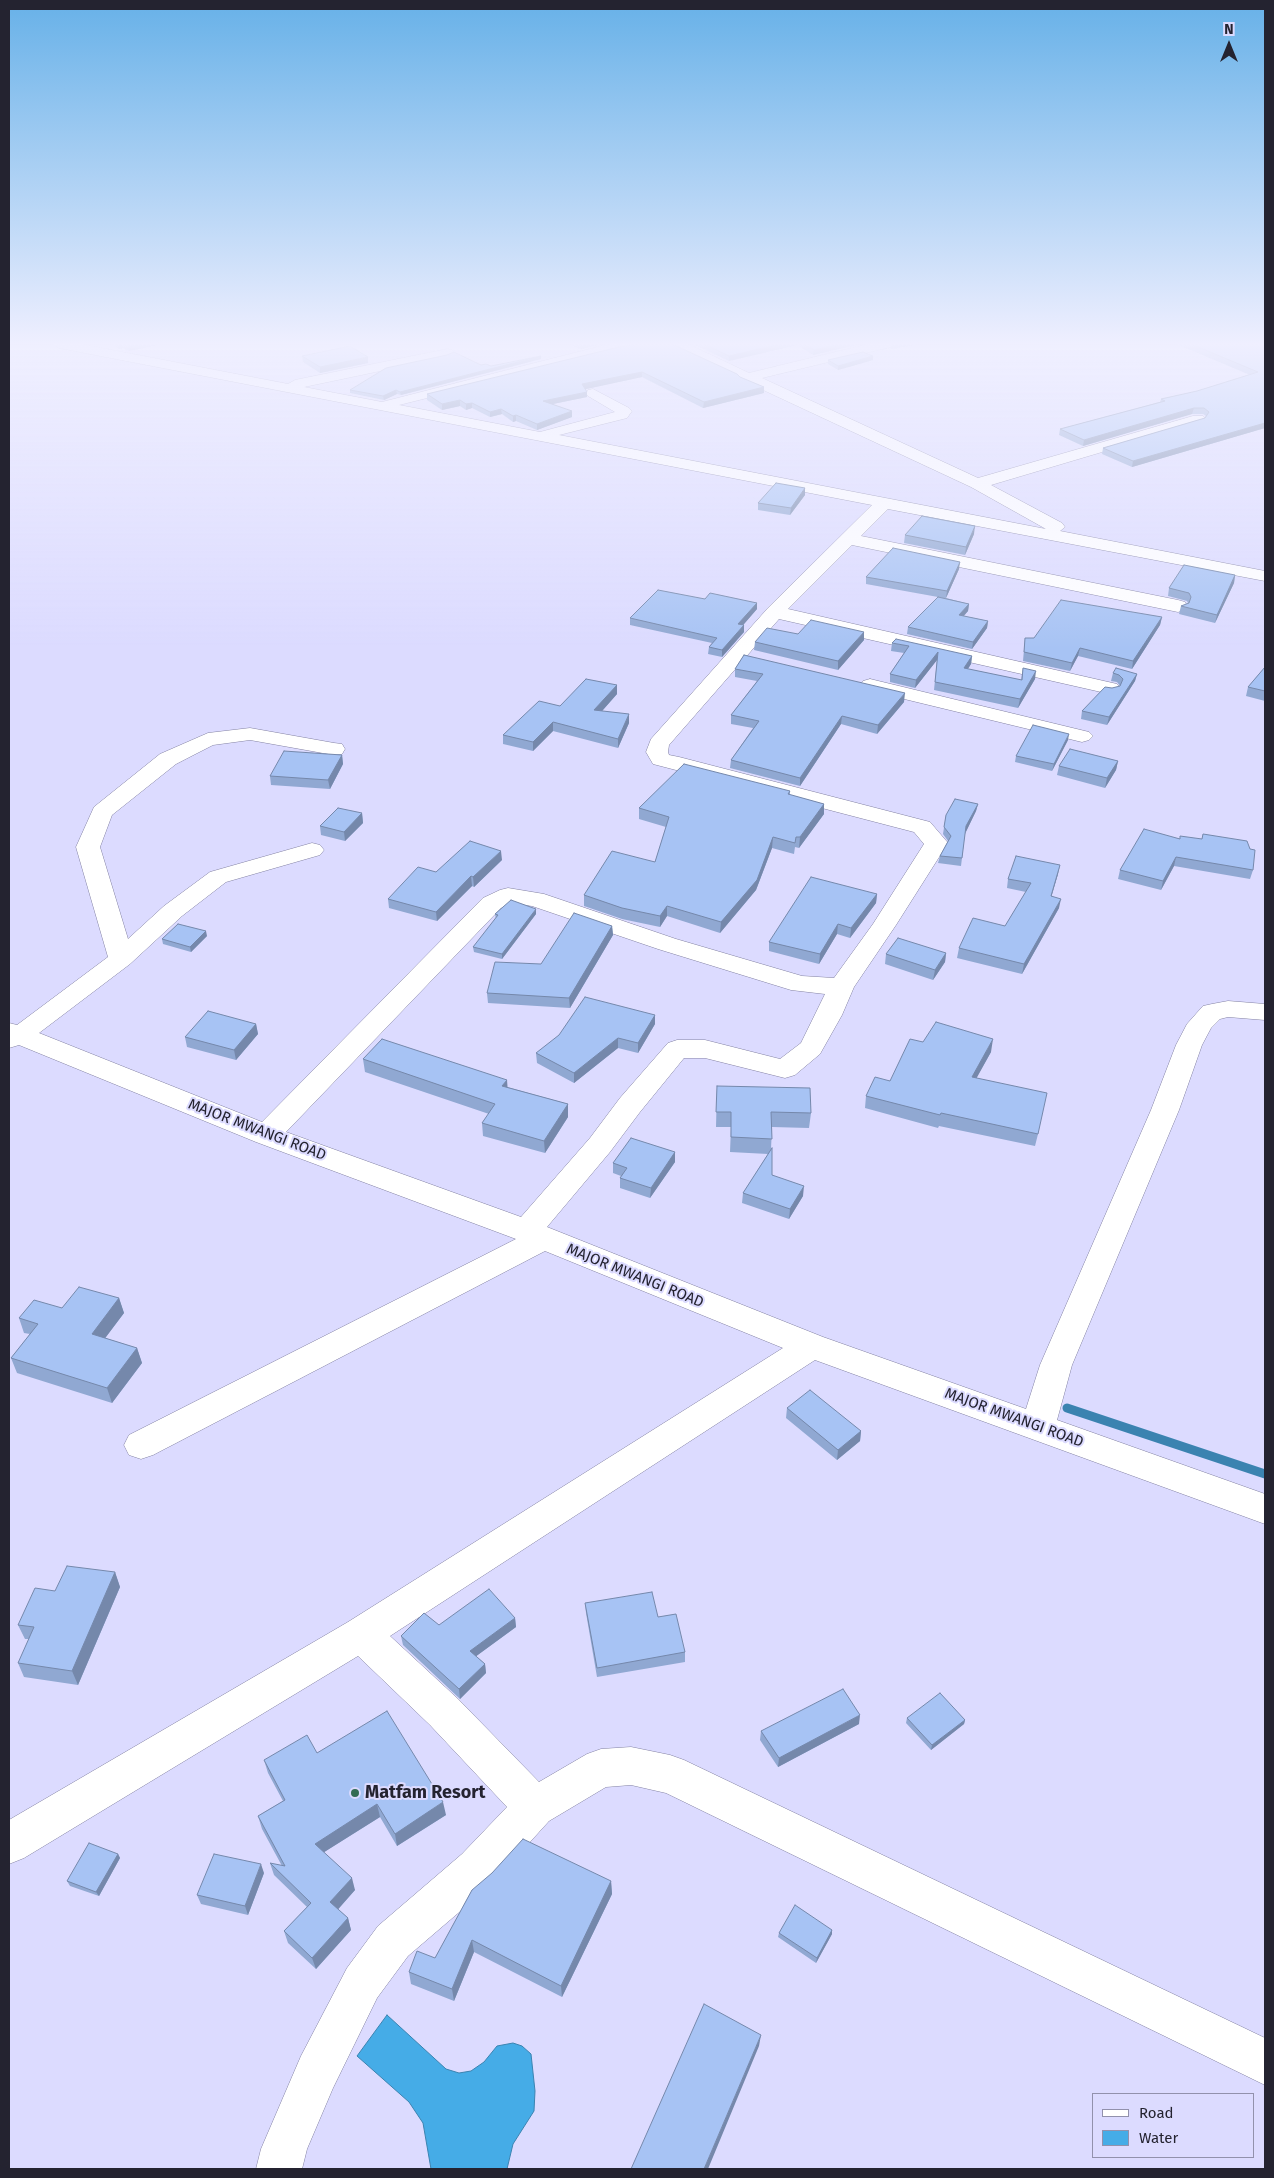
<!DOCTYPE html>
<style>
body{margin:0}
#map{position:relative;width:1274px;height:2178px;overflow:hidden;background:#dcdbff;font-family:"Fira Sans",sans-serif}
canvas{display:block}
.frame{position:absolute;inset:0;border:10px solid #242330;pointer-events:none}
.legend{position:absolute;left:1092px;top:2093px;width:162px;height:65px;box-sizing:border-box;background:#dcdbff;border:1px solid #9291ac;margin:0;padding:6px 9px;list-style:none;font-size:15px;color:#242330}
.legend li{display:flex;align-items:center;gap:10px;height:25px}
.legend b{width:25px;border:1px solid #9291ac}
.north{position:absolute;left:1204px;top:20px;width:50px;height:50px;-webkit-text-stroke:4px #dcdbff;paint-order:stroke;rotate:0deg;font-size:14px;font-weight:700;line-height:20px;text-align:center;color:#242330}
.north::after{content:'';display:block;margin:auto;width:18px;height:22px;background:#242330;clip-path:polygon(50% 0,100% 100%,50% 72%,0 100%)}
</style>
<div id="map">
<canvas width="1274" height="2178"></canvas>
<div class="frame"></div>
<ul class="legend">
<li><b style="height:6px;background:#fff"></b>Road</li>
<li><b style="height:14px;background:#45ace7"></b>Water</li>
</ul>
<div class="north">N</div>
</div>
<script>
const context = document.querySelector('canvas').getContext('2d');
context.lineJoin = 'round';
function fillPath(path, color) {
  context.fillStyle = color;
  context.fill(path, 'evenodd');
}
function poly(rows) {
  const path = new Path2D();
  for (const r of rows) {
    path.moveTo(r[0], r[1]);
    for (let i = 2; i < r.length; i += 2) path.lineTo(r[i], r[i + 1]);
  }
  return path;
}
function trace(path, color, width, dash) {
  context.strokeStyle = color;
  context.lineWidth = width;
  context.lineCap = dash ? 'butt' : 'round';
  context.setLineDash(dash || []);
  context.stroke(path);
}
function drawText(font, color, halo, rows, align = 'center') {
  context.font = font + ' "Fira Sans",sans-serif';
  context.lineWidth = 4;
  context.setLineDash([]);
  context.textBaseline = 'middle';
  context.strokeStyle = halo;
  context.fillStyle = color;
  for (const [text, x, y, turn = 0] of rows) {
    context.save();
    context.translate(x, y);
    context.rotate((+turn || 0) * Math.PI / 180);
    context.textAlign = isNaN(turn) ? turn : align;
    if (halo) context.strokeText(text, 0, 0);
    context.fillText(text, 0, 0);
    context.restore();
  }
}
const water = poly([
 [387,2015,446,2069,459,2073,471,2071,484,2062,497,2046,513,2043,522,2046,531,2054,535,2091,534,2111,513,2144,507,2169,431,2169,423,2123,409,2102,357,2056,387,2015]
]);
fillPath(water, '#45ace7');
trace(water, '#3b83b0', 1);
trace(poly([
 [1067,1408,1265,1474]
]), '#3b83b0', 9);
const minor = poly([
 [52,344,81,344,288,384,295,380,447,349,452,350,454,353,447,357,304,387,382,402,609,344,646,344,639,348,619,350,399,405,540,432,615,412,588,396,586,393,588,390,593,389,629,408,632,411,627,418,559,435,1046,529,971,487,746,382,740,381,738,378,671,347,669,344,688,344,749,373,868,344,893,344,891,347,762,378,978,478,1193,416,1203,416,1206,419,1203,422,991,485,1062,523,1065,527,1060,531,1265,571,1265,581,888,509,861,536,1178,600,1185,602,1187,606,1185,610,1178,612,852,545,788,609,1117,684,1120,688,1117,692,1110,694,779,619,669,745,668,752,669,755,679,757,930,822,948,843,896,925,854,987,842,1015,820,1054,795,1075,785,1078,705,1058,684,1058,640,1112,610,1152,547,1227,823,1337,1026,1409,1040,1365,1151,1110,1176,1045,1187,1024,1203,1006,1212,1004,1228,1001,1265,1004,1265,1020,1228,1017,1220,1019,1211,1028,1202,1045,1179,1110,1072,1365,1057,1420,1265,1494,1265,1524,815,1360,390,1636,458,1699,539,1782,587,1754,601,1749,631,1747,670,1755,684,1760,1265,2038,1265,2085,666,1793,631,1785,606,1787,549,1821,492,1884,408,1956,377,1998,333,2088,307,2149,302,2169,256,2169,261,2149,301,2056,347,1968,378,1926,462,1854,507,1807,430,1725,358,1656,24,1858,9,1864,9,1820,348,1622,783,1348,545,1251,153,1455,141,1459,129,1455,124,1445,129,1435,516,1239,256,1142,19,1045,9,1048,9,1023,17,1025,108,957,76,847,94,807,160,754,208,733,250,728,334,743,342,744,345,749,342,754,334,755,250,740,213,745,176,764,112,815,100,847,128,939,164,906,210,872,312,843,320,845,324,850,320,855,226,882,182,916,130,964,39,1033,262,1122,483,898,500,890,508,888,544,894,676,939,802,976,834,978,873,924,924,844,914,832,653,764,646,752,651,739,768,608,872,505,59,348,52,344],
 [511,903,532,906,658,949,791,990,825,994,801,1043,780,1059,705,1040,677,1040,668,1043,620,1098,590,1138,521,1217,286,1132,501,908,511,903],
 [870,679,1089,732,1093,736,1089,740,1082,742,863,689,860,685,863,681,870,679]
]);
trace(minor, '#8382a3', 1);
fillPath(minor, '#fff');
fillPath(poly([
 [112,344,161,344,129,351,123,348,119,349],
 [573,344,601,344,581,349,573,346],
 [693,344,860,344,813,355,797,345,729,361],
 [1176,344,1265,344,1265,428,1132,467,1102,454,1103,448,1205,418,1206,416,1203,414,1192,414,1083,446,1059,435,1060,429,1160,402,1161,399,1197,391,1250,375],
 [639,345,740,377,764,387,764,393,703,408,642,377,585,389,587,397,553,404,572,417,537,430,516,421,513,422,502,414,490,417,472,408,466,410,460,406,442,410,427,400,427,394],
 [302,356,368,363,320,373,303,362],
 [873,356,873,360,838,370,828,364,828,360],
 [541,359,401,395,397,394,384,400,350,393,350,390,481,365,491,366],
 [805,495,790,515,758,510,758,503],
 [974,534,965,555,904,543,905,535],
 [959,569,946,598,969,604,968,611,964,616,988,621,987,628,972,649,907,634,908,627,938,597,866,584,866,577],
 [1235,575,1234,583,1215,623,1179,614,1181,606,1188,603,1187,601,1168,596,1169,588],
 [705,599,757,603,757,609,743,625,744,625,744,632,722,657,708,654,709,647,712,643,630,625,630,618],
 [1162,617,1160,625,1132,669,1078,656,1070,671,1023,661,1025,638,1034,638],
 [798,634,864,640,838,670,754,650,755,642],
 [892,643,972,656,971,664,968,669,1021,680,1023,668,1035,679,1018,708,934,690,937,660,915,688,890,682,890,674,904,653,891,651],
 [744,655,904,702,877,734,841,724,800,786,730,768,731,760,753,728,731,724,731,715,757,681,735,677,735,669],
 [1265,667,1265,701,1246,696,1248,687],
 [1113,673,1137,674,1135,681,1107,725,1081,719,1082,711,1120,686,1117,682,1111,681],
 [617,685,617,694,602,711,629,723,618,748,553,731,533,751,503,744,503,735,560,706],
 [1068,740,1052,771,1015,762,1016,756],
 [342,755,343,764,330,789,271,785,270,776],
 [1118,761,1116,770,1105,788,1057,775,1059,766],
 [790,791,790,795,824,804,824,814,799,848,795,847,794,854,772,848,756,890,720,933,667,916,660,927,622,919,584,906,584,895,655,862,666,827,639,819,639,808],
 [978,804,976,811,965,833,961,866,938,863,940,856,948,841,943,834,946,815],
 [362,813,363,823,345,841,321,835,320,826],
 [1203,834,1253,870,1250,879,1174,866,1161,890,1118,879,1120,870,1180,839,1202,839],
 [502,860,474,887,472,886,437,921,389,908,388,899,436,872],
 [1058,874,1051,896,1059,908,1022,974,957,958,959,948,1005,926,1026,892,1007,888,1008,879],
 [877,894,876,903,850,938,837,934,819,964,769,951,769,942],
 [495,914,536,914,502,959,474,952,473,947,496,919],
 [612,926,613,935,570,1008,488,1003,487,993],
 [207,936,191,952,163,944,162,939],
 [946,953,945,962,933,980,885,964,886,954],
 [655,1015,655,1024,638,1053,618,1048,574,1083,537,1063,536,1053],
 [256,1024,258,1034,236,1060,187,1047,185,1037],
 [923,1042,991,1052,976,1078,1038,1134,1035,1146,939,1126,938,1128,865,1108,866,1096,890,1081],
 [363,1059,507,1080,507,1087,568,1104,568,1117,545,1153,483,1136,482,1123,489,1114,365,1072],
 [717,1086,811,1113,809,1128,772,1127,771,1149,772,1175,803,1196,789,1219,742,1203,743,1193,768,1154,730,1152,731,1127,716,1127],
 [675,1152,675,1162,650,1198,620,1188,620,1178,621,1176,613,1173,613,1163],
 [119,1298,124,1313,105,1338,137,1348,142,1363,112,1403,17,1373,11,1358,30,1334,24,1333,19,1318,62,1308],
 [787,1408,861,1431,860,1441,837,1460,786,1418],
 [115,1572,120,1587,78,1685,24,1677,18,1663,29,1639,25,1639,18,1625,55,1591],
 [585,1603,658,1617,685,1652,685,1662,597,1677,586,1613],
 [515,1618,516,1627,476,1656,485,1664,486,1673,460,1699,403,1645,401,1636,439,1625],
 [907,1718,965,1720,964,1724,931,1750,906,1723],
 [859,1724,778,1767,760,1740,761,1731],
 [317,1753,446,1815,397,1846,380,1817,324,1852,355,1890,338,1909,348,1918,351,1930,316,1969,288,1943,284,1931,307,1907,274,1875,270,1863,282,1866,262,1829,258,1816,283,1801,268,1773,264,1760],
 [118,1854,120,1858,99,1896,70,1886,67,1881],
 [264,1873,248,1915,201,1904,197,1895],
 [611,1881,612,1894,562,1997,474,1952,454,2001,411,1984,409,1972,435,1958,472,1890],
 [832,1930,832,1934,816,1963,778,1937,779,1933]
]), '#90a8d2');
fillPath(poly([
 [118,344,122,344,123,348,119,349],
 [136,344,161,344,129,351,128,346],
 [581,344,601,344,581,349],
 [780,344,797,344,797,345,729,361,729,356],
 [839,344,860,344,813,355,814,350],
 [892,344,922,344,891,349],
 [541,356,541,359,401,395,400,392],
 [873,356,873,360,838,370,838,366],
 [368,357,368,363,320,373,320,367],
 [642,372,642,377,582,390,582,384],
 [764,387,764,393,703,408,704,402],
 [396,390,397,394,384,400,383,396],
 [587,392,587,397,543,406,543,401],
 [460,400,460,406,442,410,442,404],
 [472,403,472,408,466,410,466,404],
 [1194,408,1192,414,1083,446,1084,440],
 [501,409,502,414,490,417,490,412],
 [572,411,572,417,537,430,537,424],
 [516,415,516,421,513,422,513,416],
 [1265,423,1265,428,1132,467,1133,461],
 [805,488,805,495,790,515,791,508],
 [975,526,974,534,965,555,966,547],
 [960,562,959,569,946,598,947,591],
 [1235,575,1234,583,1215,623,1217,615],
 [757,603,757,609,738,631,738,624],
 [969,604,968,611,958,622,959,615],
 [1162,617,1160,625,1132,669,1133,661],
 [988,621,987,628,972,649,973,642],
 [744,625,744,632,722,657,722,650],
 [864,632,864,640,838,670,838,661],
 [1080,648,1078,656,1070,671,1072,663],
 [938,652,937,660,915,688,916,680],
 [972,656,971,664,963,676,964,668],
 [1036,671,1035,679,1018,708,1020,699],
 [1137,674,1135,681,1107,725,1109,717],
 [617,685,617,694,595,719,594,710],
 [905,693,904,702,877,734,878,725],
 [629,714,629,723,618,748,618,739],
 [842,716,841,724,800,786,800,778],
 [553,722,553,731,533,751,533,742],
 [1069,734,1068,740,1052,771,1054,764],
 [342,755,343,764,330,789,328,780],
 [1118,761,1116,770,1105,788,1107,778],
 [824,804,824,814,799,848,800,837],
 [978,804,976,811,965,834,966,826],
 [362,813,363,823,345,841,344,832],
 [773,837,772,848,756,890,720,933,721,922],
 [501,851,502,860,474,887,473,877],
 [1176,857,1174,866,1161,890,1163,881],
 [1060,865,1058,874,1049,905,1051,896],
 [471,876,472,886,437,921,436,912],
 [877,894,876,903,850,938,851,928],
 [1061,899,1059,908,1022,974,1024,964],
 [667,906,667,916,660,927,660,916],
 [536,909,536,914,502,959,502,954],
 [838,924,837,934,819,964,820,954],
 [612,926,613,935,570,1008,569,998],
 [206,931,207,936,191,952,190,947],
 [946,953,945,962,933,980,935,970],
 [655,1015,655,1024,638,1053,638,1043],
 [256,1024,258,1034,236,1060,234,1050],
 [618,1038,618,1048,574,1083,574,1073],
 [993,1039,991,1052,970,1090,972,1077],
 [507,1080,508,1093,502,1086],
 [568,1104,568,1117,545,1153,544,1141],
 [675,1152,675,1162,650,1198,651,1188],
 [804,1186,803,1196,789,1219,790,1209],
 [119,1298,124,1313,97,1349,92,1334],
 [137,1348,142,1363,112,1403,107,1388],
 [861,1431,860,1441,837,1460,838,1450],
 [115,1572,120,1587,78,1685,72,1671],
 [515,1618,516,1627,471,1660,470,1651],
 [485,1664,486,1673,460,1699,459,1689],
 [860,1715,859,1724,778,1767,779,1758],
 [965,1720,964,1724,931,1750,932,1745],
 [443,1802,446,1815,397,1846,395,1834],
 [377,1804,380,1817,318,1856,315,1844],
 [118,1854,120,1858,99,1896,96,1892],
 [261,1864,264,1873,248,1915,245,1906],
 [352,1878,355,1890,334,1914,330,1902],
 [611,1881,612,1894,562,1997,561,1986],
 [348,1918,351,1930,316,1969,312,1958],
 [832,1930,832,1934,816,1963,817,1958],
 [472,1940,474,1952,454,2001,452,1989],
 [761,2035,759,2046,708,2169,704,2169]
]), '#7588ab');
const building = poly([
 [124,344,136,344,128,346,124,344],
 [640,344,672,344,737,374,740,377,764,387,704,402,642,372,582,384,587,392,543,401,572,411,537,424,516,415,513,416,501,409,490,412,472,403,466,404,460,400,442,404,427,394,619,347,640,344],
 [704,344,780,344,729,356,704,344],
 [804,344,839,344,814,350,804,344],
 [1191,344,1265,344,1265,423,1133,461,1103,448,1205,418,1209,412,1204,408,1194,408,1084,440,1060,429,1165,401,1161,399,1197,391,1258,372,1191,344],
 [350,346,368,357,320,367,302,356,350,346],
 [454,352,481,365,486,364,491,366,541,356,400,392,396,390,383,396,350,390,386,368,447,355,454,352],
 [863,352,873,356,838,366,828,360,863,352],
 [776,483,805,488,791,508,758,503,776,483],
 [922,516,975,526,966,547,905,535,922,516],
 [893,548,960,562,947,591,866,577,893,548],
 [1184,565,1235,575,1217,615,1181,606,1189,603,1191,597,1189,593,1169,588,1184,565],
 [658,590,705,599,710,593,757,603,738,624,744,625,722,650,709,647,717,638,630,618,658,590],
 [938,597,969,604,959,615,988,621,973,642,908,627,938,597],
 [1061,600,1162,617,1133,661,1080,648,1072,663,1024,652,1025,638,1034,638,1061,600],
 [811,620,864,632,838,661,755,642,767,628,798,634,811,620],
 [896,639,972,656,964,668,1022,680,1023,668,1036,671,1020,699,935,682,938,652,916,680,890,674,909,646,892,643,896,639],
 [744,655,905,693,878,725,842,716,800,778,731,760,759,721,731,715,763,674,735,669,744,655],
 [1265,667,1265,691,1248,687,1265,667],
 [1116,668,1137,674,1109,717,1082,711,1105,687,1112,688,1120,686,1123,679,1119,675,1113,673,1116,668],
 [586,679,617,685,594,710,629,714,618,739,553,722,533,742,503,735,539,701,560,706,586,679],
 [1033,725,1069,734,1054,764,1016,756,1033,725],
 [1070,749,1118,761,1107,778,1059,766,1070,749],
 [284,751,342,755,328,780,270,776,284,751],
 [684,764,790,791,788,794,824,804,800,837,796,837,795,843,773,837,757,880,721,922,667,906,660,916,622,908,584,895,612,851,655,862,669,817,639,808,684,764],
 [955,799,978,804,966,826,962,858,940,856,951,836,944,827,946,815,955,799],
 [338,808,362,813,344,832,320,826,338,808],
 [1144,829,1180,839,1180,836,1202,839,1203,834,1247,841,1250,849,1255,850,1253,870,1176,857,1163,881,1120,870,1144,829],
 [470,841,501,851,473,877,471,876,436,912,388,899,418,867,436,872,470,841],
 [1016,856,1060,865,1051,896,1061,899,1024,964,959,948,973,918,1005,926,1031,883,1008,879,1016,856],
 [811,877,877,894,851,928,838,924,820,954,769,942,811,877],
 [511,900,536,909,502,954,473,947,498,915,495,914,511,900],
 [574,913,612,926,569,998,487,993,495,962,541,964,574,913],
 [178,924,206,931,190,947,162,939,178,924],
 [898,938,946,953,935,970,886,954,898,938],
 [585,997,655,1015,638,1043,618,1038,574,1073,536,1053,559,1035,585,997],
 [208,1011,256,1024,234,1050,185,1037,208,1011],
 [936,1022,993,1039,972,1077,1047,1093,1038,1134,941,1113,940,1115,866,1096,875,1077,890,1081,910,1039,923,1042,936,1022],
 [382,1039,507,1080,502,1086,568,1104,544,1141,482,1123,495,1104,363,1059,382,1039],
 [717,1086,810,1088,811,1113,771,1112,772,1139,731,1137,731,1112,716,1112,717,1086],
 [631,1138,675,1152,651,1188,620,1178,627,1168,613,1163,631,1138],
 [772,1148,772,1175,804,1186,790,1209,743,1193,772,1148],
 [79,1287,119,1298,92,1334,137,1348,107,1388,11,1358,38,1324,19,1318,34,1300,62,1308,79,1287],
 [810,1390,861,1431,838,1450,787,1408,810,1390],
 [67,1566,115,1572,72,1671,18,1663,34,1627,18,1625,35,1588,55,1591,67,1566],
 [489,1589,515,1618,470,1651,485,1664,459,1689,401,1636,424,1613,439,1625,489,1589],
 [652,1592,658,1617,676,1614,685,1652,597,1668,585,1603,652,1592],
 [843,1689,860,1715,779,1758,761,1731,843,1689],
 [940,1693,965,1720,932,1745,907,1718,940,1693],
 [387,1711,443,1802,395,1834,377,1804,315,1844,352,1878,330,1902,348,1918,312,1958,284,1931,311,1903,270,1863,285,1866,258,1816,285,1800,264,1760,307,1735,317,1753,387,1711],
 [523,1839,611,1881,561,1986,472,1940,452,1989,409,1972,417,1951,435,1958,472,1890,492,1873,523,1839],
 [89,1843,118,1854,96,1892,67,1881,89,1843],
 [214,1854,261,1864,245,1906,197,1895,214,1854],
 [795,1905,832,1930,817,1958,779,1933,795,1905],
 [704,2004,761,2035,704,2169,631,2169,704,2004]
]);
fillPath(building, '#a7c3f4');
trace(building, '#7588ab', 1);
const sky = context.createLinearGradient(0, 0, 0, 649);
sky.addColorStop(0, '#67b1e8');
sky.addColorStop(0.53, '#efefff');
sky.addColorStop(1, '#efefff00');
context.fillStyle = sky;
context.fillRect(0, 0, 1274, 649);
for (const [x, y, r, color] of [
 [355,1793,5,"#336b53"]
]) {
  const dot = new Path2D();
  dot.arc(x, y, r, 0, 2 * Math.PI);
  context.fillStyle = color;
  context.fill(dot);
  trace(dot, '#dcdbff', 2);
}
drawText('15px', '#242330', '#dcdbff', [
 ["MAJOR MWANGI ROAD",257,1130,21],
 ["MAJOR MWANGI ROAD",635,1276,22],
 ["MAJOR MWANGI ROAD",1014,1418,20]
]);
drawText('bold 18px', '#242330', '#dcdbff', [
 ["Matfam Resort",365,1793]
], 'left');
</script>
